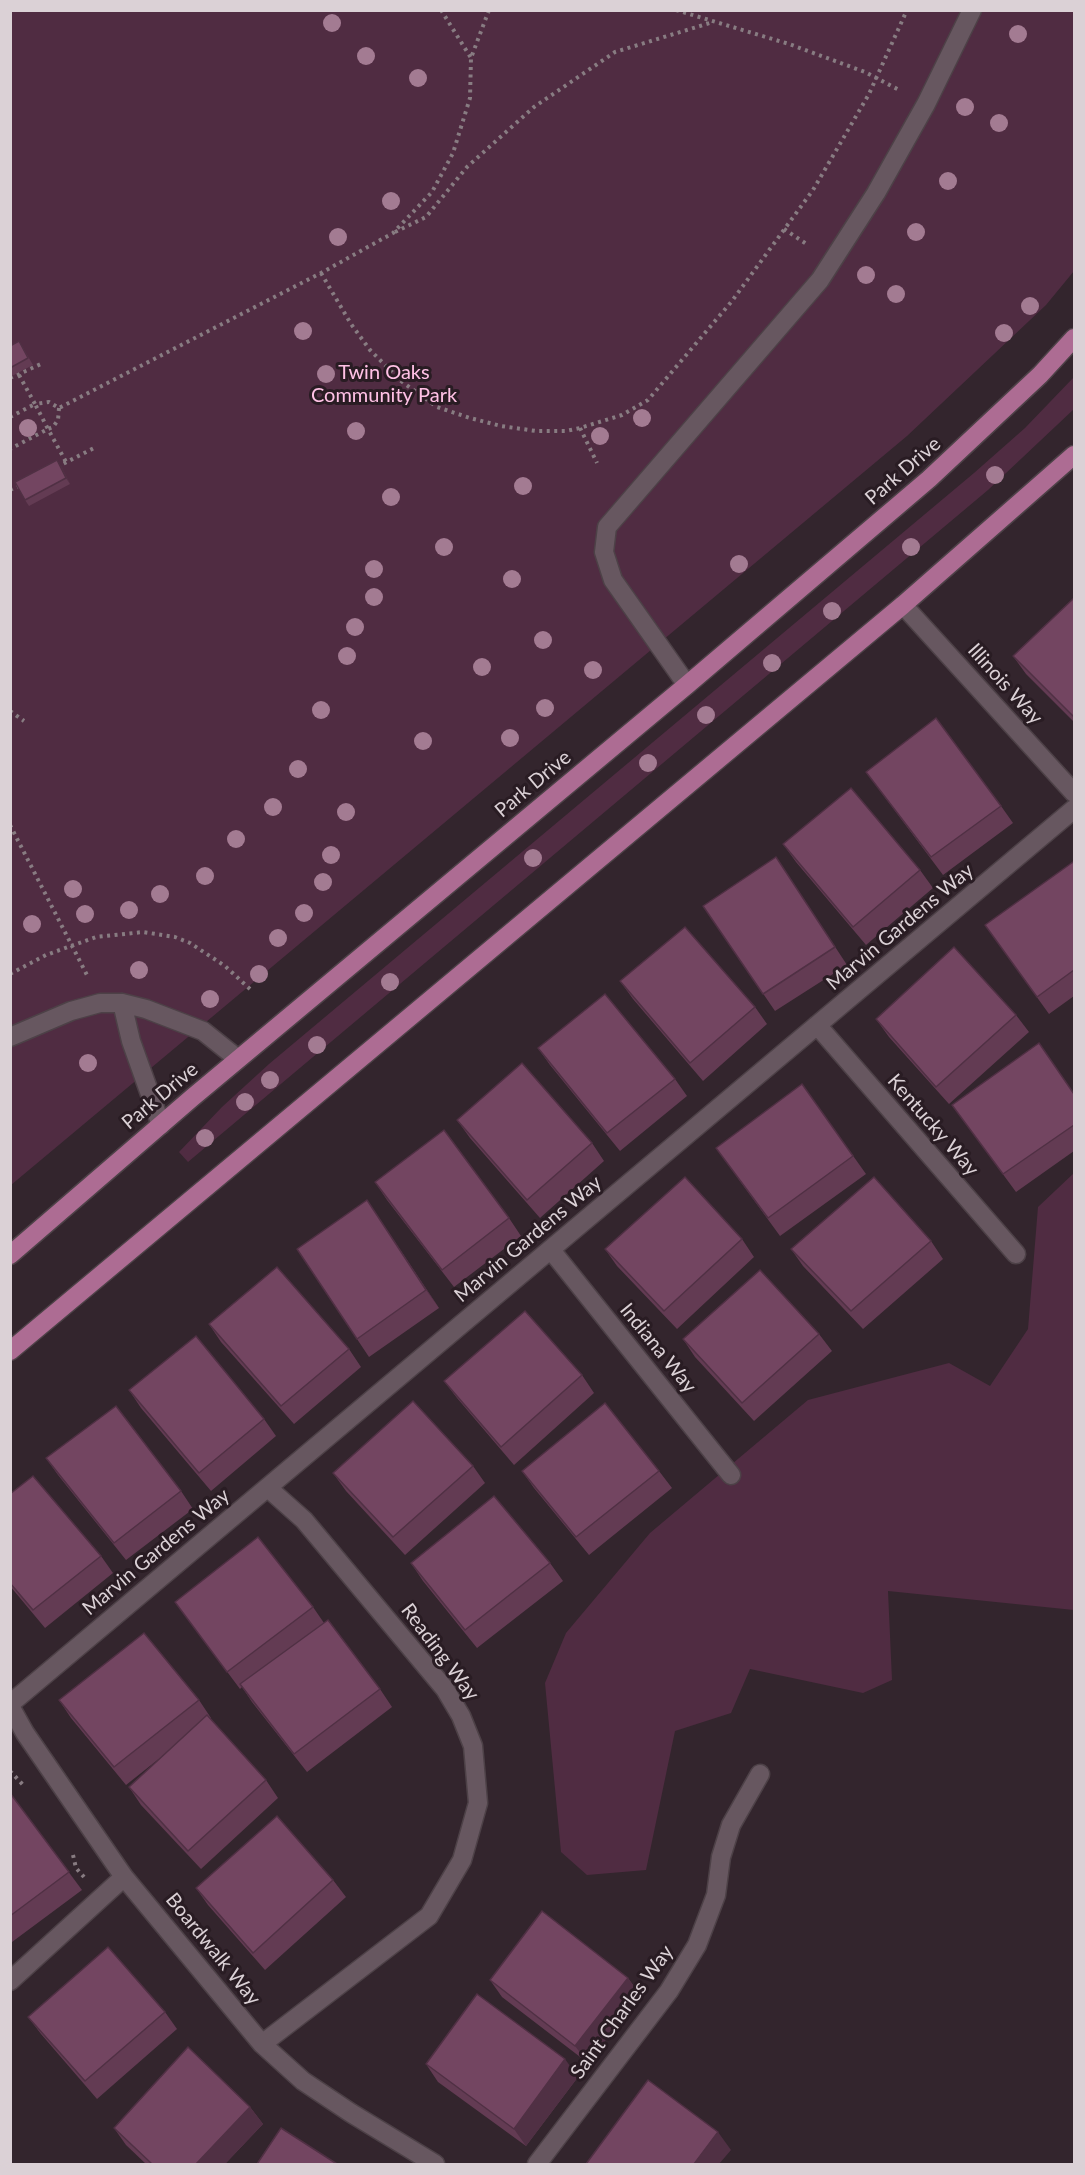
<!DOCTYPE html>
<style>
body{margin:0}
#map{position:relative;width:1085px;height:2175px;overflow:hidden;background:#33252d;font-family:Lato,sans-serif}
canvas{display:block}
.frame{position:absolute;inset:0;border:12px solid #dbd1d6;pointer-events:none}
</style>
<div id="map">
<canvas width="1085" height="2175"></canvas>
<div class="frame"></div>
</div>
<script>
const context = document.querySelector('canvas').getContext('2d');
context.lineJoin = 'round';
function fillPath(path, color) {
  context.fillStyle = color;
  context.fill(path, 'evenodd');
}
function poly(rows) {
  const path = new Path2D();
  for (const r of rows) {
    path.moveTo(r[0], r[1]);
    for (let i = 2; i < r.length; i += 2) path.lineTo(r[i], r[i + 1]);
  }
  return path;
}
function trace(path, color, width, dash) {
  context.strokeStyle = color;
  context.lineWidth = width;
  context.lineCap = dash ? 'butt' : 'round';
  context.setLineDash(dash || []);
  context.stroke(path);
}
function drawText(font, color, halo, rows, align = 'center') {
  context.font = font + ' Lato,sans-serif';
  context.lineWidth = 6;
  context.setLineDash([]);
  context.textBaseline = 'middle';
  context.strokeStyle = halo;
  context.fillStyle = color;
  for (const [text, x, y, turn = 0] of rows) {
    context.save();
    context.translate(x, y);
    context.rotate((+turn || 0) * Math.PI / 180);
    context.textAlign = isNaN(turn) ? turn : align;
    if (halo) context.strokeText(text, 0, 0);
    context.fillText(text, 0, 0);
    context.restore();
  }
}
fillPath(poly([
 [11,11,1074,11,1074,271,1046,305,907,436,11,1185],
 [1074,377,1074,409,988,490,188,1162,179,1152,222,1107,269,1064,974,473,1025,428],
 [1074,1173,1074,1610,888,1591,892,1680,863,1693,750,1669,731,1713,675,1731,646,1870,587,1875,561,1852,545,1683,566,1633,650,1533,808,1400,949,1363,990,1386,1028,1329,1038,1207]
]), '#502c42');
const minor = poly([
 [903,605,1074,793],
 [687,685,613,580,604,552,607,527,820,280,876,193,926,104,972,10],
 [122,1003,131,1041,161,1125],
 [817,1025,1016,1254],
 [10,1037,71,1011,100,1003,122,1003,146,1009,203,1031,238,1059],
 [551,1250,731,1475],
 [10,1704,1074,809],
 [10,1706,25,1733,124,1877,262,2044,303,2081,351,2113,435,2164],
 [10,1981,124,1877],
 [262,2044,429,1916,462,1860,478,1803,473,1746,461,1716,445,1689,304,1520,268,1488],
 [537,2164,669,1991,697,1945,716,1895,721,1857,731,1825,760,1774]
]);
const major = poly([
 [10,1255,193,1097,687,685,929,479,1040,375,1074,338],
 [10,1351,903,605,1074,455]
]);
trace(minor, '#4d4147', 21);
trace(major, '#4d4147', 21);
trace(poly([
 [441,10,471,58],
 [676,10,789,44,865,72,901,91],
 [784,229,808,245],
 [395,232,426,217,467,167,534,107,615,52,713,22],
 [321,273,351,324,370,350,401,381,437,407,470,418,501,426,536,431,566,431,580,428,622,415,648,400,732,301,813,190,869,94,907,10],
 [19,375,35,404,49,402,59,408,321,273,393,233,432,192,453,153,470,98,471,58,489,10],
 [10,378,41,364],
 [59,408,58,420,53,427,48,429,66,462],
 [10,417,35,404,48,429,10,449],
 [580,428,597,463],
 [57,467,94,448],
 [10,490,21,485],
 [10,711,24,721],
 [10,825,88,977],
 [10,974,46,955,96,937,143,932,175,937,190,943,225,966,251,990],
 [10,1771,24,1786],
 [73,1855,76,1868,84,1877]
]), '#887c82', 4, [3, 4.5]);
trace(minor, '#675760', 18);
trace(major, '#ad6c93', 18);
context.fillStyle = '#a37b92';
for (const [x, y] of [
 [332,23],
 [1018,34],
 [366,56],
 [418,78],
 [965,107],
 [999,123],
 [948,181],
 [391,201],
 [916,232],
 [338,237],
 [866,275],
 [896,294],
 [1030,306],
 [303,331],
 [1004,333],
 [326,374],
 [642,418],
 [28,428],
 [356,431],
 [600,436],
 [995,475],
 [523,486],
 [391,497],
 [444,547],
 [911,547],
 [739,564],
 [374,569],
 [512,579],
 [374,597],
 [832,611],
 [355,627],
 [543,640],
 [347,656],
 [772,663],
 [482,667],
 [593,670],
 [545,708],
 [321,710],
 [706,715],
 [510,738],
 [423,741],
 [648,763],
 [298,769],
 [273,807],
 [346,812],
 [236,839],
 [331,855],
 [533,858],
 [205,876],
 [323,882],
 [73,889],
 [160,894],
 [129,910],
 [304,913],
 [85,914],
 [32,924],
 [278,938],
 [139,970],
 [259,974],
 [390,982],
 [210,999],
 [317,1045],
 [88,1063],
 [270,1080],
 [245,1102],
 [205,1138]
]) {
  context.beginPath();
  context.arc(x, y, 9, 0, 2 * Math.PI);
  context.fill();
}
fillPath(poly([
 [19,341,33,365,10,377,10,346],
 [61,466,70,484,29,506,25,500],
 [1074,598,1074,722,1026,674,1013,656],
 [866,772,1001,806,1013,823,943,875],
 [783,844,920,870,933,888,866,945,796,862],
 [1074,864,1074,996,1049,1014,985,925],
 [788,875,847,965,775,1011,703,906],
 [620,981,755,1007,767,1024,703,1081,633,999],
 [1016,1015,1029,1032,949,1104,889,1037,876,1019],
 [538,1048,675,1079,687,1096,620,1151,550,1065],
 [802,1084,866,1174,780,1236,716,1148],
 [1074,1094,1074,1151,1016,1192,952,1105],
 [457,1120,592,1143,604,1161,540,1218,470,1138],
 [375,1182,509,1218,521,1236,454,1287,387,1200],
 [379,1218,439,1308,369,1357,357,1339],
 [742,1239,754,1257,677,1329,617,1266,605,1249],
 [931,1241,943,1259,863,1329,803,1266,791,1249],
 [209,1324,349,1349,361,1367,294,1424,221,1342],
 [819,1334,832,1351,754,1421,695,1357,683,1339],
 [582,1375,594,1393,514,1465,457,1398,444,1381],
 [129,1390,264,1419,276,1436,211,1491,141,1408],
 [46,1458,181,1491,193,1509,126,1560,58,1475],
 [473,1466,485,1483,405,1555,346,1491,333,1473],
 [522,1471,659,1471,672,1488,589,1555,534,1488],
 [10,1494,101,1556,113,1573,45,1628,10,1586],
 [411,1563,550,1563,563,1581,477,1648,423,1581],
 [175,1602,313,1607,324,1623,380,1689,392,1707,307,1772,252,1702,242,1687,240,1689],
 [59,1700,199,1700,211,1718,210,1719,266,1780,278,1798,201,1869,141,1805,129,1787,165,1754,126,1785,71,1718],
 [10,1793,82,1890,12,1942,10,1940],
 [333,1880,346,1897,265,1970,208,1905,196,1888],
 [628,1978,640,1995,588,2063,502,1997,490,1980],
 [165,2012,177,2029,97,2099,41,2034,28,2017],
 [426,2064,578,2077,526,2146,438,2082],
 [250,2107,263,2124,225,2164,146,2164,126,2145,114,2128]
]), '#633b53');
fillPath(poly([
 [57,460,61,466,70,484,66,478],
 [367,1200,439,1308,426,1290],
 [628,1978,640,1995,588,2063,575,2046],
 [565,2059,578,2077,526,2146,514,2129],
 [250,2107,263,2124,225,2164,196,2164],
 [718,2132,731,2150,719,2164,694,2164]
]), '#503044');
const building = poly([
 [19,341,28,358,10,368,10,346,19,341],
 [57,460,66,478,25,500,15,482,57,460],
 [1074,598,1074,717,1013,656,1074,598],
 [936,718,1001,806,931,857,866,772,936,718],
 [851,788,920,870,853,927,783,844,851,788],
 [776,857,835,947,763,994,703,906,776,857],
 [1073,862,1074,864,1074,970,1037,997,985,925,1073,862],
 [685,927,755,1007,690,1063,620,981,685,927],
 [954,947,1016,1015,936,1087,876,1019,954,947],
 [605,994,675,1079,607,1133,538,1048,605,994],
 [1039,1043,1074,1094,1074,1125,1003,1174,952,1105,1039,1043],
 [522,1063,592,1143,527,1200,457,1120,522,1063],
 [802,1084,853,1156,768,1218,716,1148,802,1084],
 [444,1130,509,1218,442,1270,375,1182,444,1130],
 [685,1177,742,1239,664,1311,605,1249,685,1177],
 [874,1177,931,1241,851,1311,791,1249,874,1177],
 [367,1200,426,1290,357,1339,297,1249,367,1200],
 [277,1267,349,1349,281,1406,209,1324,277,1267],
 [760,1270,819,1334,742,1403,683,1339,760,1270],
 [525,1311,582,1375,501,1447,444,1381,525,1311],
 [196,1336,264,1419,199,1473,129,1390,196,1336],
 [413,1401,473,1466,393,1537,333,1473,413,1401],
 [605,1403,659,1471,576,1537,522,1471,605,1403],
 [116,1406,181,1491,114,1543,46,1458,116,1406],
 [33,1476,101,1556,33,1610,10,1583,10,1494,33,1476],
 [494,1496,550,1563,465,1630,411,1563,494,1496],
 [258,1537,313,1607,227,1672,175,1602,258,1537],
 [328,1620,380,1689,294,1754,240,1684,328,1620],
 [144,1633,199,1700,114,1767,59,1700,144,1633],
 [207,1715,266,1780,188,1851,129,1787,207,1715],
 [10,1793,69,1872,10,1916,10,1793],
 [277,1816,333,1880,253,1953,196,1888,277,1816],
 [542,1911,628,1978,575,2046,490,1980,542,1911],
 [108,1947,165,2012,85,2081,28,2017,108,1947],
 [477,1994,565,2059,514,2129,426,2064,477,1994],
 [188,2047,250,2107,196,2164,152,2164,114,2128,188,2047],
 [648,2080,718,2132,694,2164,586,2164,648,2080],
 [281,2128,337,2164,257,2164,281,2128]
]);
fillPath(building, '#734561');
trace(building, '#503044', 1.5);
drawText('20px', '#ffc1e5', '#291c23', [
 ["Twin Oaks",384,373],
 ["Community Park",384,396]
]);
drawText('20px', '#dbd1d6', '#291c23', [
 ["Park Drive",903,471,-41],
 ["Illinois Way",1005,684,48],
 ["Park Drive",533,784,-40],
 ["Marvin Gardens Way",900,927,-40],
 ["Park Drive",160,1096,-40],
 ["Kentucky Way",933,1125,49],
 ["Marvin Gardens Way",528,1239,-40],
 ["Indiana Way",658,1348,51],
 ["Marvin Gardens Way",156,1552,-40],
 ["Reading Way",440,1652,53],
 ["Boardwalk Way",213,1949,51],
 ["Saint Charles Way",622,2012,-54]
]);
</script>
